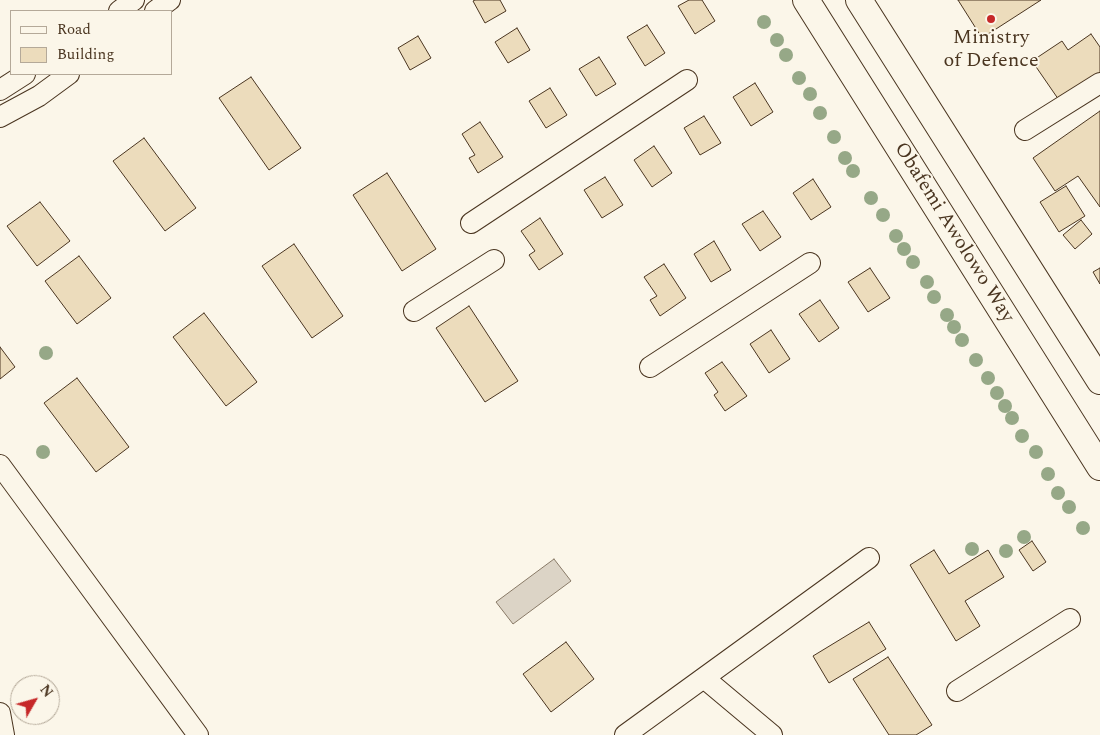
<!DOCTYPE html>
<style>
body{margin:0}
#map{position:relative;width:1100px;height:735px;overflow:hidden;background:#fbf6e9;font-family:Spectral,serif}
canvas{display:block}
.legend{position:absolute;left:10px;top:10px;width:162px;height:65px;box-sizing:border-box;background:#fbf6e9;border:1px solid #b4a999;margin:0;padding:6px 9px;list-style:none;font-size:15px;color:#4a3520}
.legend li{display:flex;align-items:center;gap:10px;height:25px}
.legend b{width:25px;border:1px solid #b4a999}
.north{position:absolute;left:10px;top:675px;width:50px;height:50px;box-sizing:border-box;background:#fbf6e9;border:1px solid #b4a999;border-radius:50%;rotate:52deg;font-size:14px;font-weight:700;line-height:20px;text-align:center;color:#4a3520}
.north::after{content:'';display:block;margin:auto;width:18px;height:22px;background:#c62828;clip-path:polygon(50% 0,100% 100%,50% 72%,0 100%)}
</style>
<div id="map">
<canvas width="1100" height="735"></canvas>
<ul class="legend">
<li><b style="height:6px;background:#fbf6e9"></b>Road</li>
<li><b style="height:14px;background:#ecdcbc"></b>Building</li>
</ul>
<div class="north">N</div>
</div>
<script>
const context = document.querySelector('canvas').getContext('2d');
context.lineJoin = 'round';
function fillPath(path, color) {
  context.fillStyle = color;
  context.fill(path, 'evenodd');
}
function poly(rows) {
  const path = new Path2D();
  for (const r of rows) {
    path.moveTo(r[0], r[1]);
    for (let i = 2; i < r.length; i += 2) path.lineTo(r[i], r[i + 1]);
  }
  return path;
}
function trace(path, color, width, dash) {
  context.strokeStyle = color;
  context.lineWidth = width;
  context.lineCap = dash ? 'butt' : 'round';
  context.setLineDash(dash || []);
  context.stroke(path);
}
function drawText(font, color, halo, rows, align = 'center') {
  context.font = font + ' Spectral,serif';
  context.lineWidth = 4;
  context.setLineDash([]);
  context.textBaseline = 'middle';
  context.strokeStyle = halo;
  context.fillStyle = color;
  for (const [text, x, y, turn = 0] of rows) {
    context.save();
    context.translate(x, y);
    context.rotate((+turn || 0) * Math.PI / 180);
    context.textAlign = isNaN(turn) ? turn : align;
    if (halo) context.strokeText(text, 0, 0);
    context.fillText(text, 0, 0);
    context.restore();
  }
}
const water = poly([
 [554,559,571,581,513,624,496,602,554,559]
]);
fillPath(water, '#dcd4c6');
trace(water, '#887966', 1);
const building = poly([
 [475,0,500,0,506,11,485,23,473,1,475,0],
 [689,0,702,0,715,21,695,34,678,6,689,0],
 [958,0,1041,0,982,38,958,0],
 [647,25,665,53,645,66,627,37,647,25],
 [517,28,530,50,508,63,495,42,517,28],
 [1091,34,1100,47,1100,76,1061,103,1032,61,1062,41,1068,50,1091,34],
 [418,36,431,58,410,70,398,48,418,36],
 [599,57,616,84,596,96,579,69,599,57],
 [251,77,301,148,269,170,219,98,251,77],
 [755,83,773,112,751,126,733,97,755,83],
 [550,88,567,115,546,128,529,101,550,88],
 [1100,111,1100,207,1078,176,1055,191,1033,158,1100,111],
 [704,116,721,143,700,155,684,128,704,116],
 [480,122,503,157,478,173,469,158,475,155,462,134,480,122],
 [144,138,196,208,165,231,113,161,144,138],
 [654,146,672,173,652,187,634,160,654,146],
 [387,173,436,249,402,271,353,195,387,173],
 [605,177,623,205,602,218,584,190,605,177],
 [813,179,831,207,811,220,793,193,813,179],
 [1066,186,1085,216,1059,232,1040,202,1066,186],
 [40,202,70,241,37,266,7,226,40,202],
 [763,211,781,237,760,251,742,224,763,211],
 [540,218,563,254,539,270,529,255,535,251,521,231,540,218],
 [1081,220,1092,234,1075,249,1063,235,1081,220],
 [714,241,731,270,711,282,694,254,714,241],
 [294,244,343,316,312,338,262,266,294,244],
 [79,256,111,298,77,324,45,281,79,256],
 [664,264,686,298,660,316,650,300,657,296,644,277,664,264],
 [870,268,890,298,868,312,848,282,870,268],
 [1100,268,1100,284,1093,272,1100,268],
 [820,300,839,328,819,342,799,314,820,300],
 [469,306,518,381,485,402,436,328,469,306],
 [204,313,257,382,226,406,173,337,204,313],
 [771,330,790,359,769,373,750,344,771,330],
 [0,347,15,367,0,379,0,347],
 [722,362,747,396,725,411,714,395,718,392,705,373,722,362],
 [77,378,129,447,96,472,44,403,77,378],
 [1032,541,1046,562,1033,571,1019,550,1032,541],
 [934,550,949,574,988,550,1004,577,965,601,980,626,956,641,910,565,934,550],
 [869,622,886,649,829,683,813,656,869,622],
 [566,642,594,679,551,712,523,674,566,642],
 [888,657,932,725,916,735,889,735,853,679,888,657]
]);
fillPath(building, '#ecdcbc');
trace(building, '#4a3520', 1);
const minor = poly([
 [119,11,134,0],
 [155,11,170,0],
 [0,90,25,74],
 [0,117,39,96,69,74],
 [1025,130,1100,83],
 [471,223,687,80],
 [414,311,494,260],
 [650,367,810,263],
 [0,465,198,735],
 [704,678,772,735],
 [957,691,1070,619],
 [0,713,4,735],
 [625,735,869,558]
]);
const major = poly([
 [806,0,1100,467],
 [859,0,1100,381]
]);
trace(minor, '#4a3520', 22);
trace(major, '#4a3520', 28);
trace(minor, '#fbf6e9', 20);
trace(major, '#fbf6e9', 26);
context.fillStyle = '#96a887';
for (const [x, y] of [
 [764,22],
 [777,40],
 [786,55],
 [799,78],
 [810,94],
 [820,113],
 [834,137],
 [845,158],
 [853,171],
 [871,198],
 [883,215],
 [896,236],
 [904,249],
 [913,262],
 [927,282],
 [934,297],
 [947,315],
 [954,327],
 [962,340],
 [46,353],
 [976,360],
 [988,378],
 [997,393],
 [1005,406],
 [1012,418],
 [1022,436],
 [43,452],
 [1036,452],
 [1048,474],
 [1058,493],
 [1069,507],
 [1083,528],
 [1024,537],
 [972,549],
 [1006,551]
]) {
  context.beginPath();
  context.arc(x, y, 7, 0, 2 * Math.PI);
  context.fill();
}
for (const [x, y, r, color] of [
 [991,19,5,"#c62828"]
]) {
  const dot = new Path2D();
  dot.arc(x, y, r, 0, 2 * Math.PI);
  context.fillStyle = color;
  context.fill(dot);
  trace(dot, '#fbf6e9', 2);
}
drawText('20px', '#4a3520', '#fbf6e9', [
 ["Ministry",991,39],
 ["of Defence",991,62]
]);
drawText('20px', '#4a3520', '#fbf6e9', [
 ["Obafemi Awolowo Way",953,233,58]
]);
</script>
